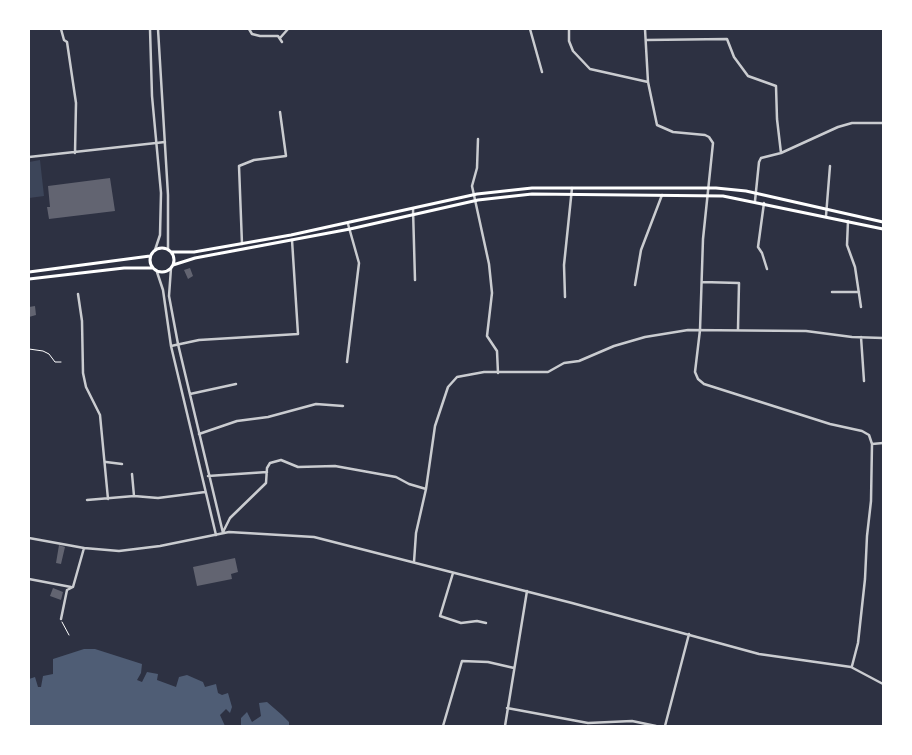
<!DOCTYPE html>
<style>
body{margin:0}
#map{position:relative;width:912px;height:755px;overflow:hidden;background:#2d3142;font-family:"Roboto Condensed",sans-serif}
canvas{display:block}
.frame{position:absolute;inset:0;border:30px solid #fff;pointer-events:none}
</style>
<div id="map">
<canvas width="912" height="755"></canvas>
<div class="frame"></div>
</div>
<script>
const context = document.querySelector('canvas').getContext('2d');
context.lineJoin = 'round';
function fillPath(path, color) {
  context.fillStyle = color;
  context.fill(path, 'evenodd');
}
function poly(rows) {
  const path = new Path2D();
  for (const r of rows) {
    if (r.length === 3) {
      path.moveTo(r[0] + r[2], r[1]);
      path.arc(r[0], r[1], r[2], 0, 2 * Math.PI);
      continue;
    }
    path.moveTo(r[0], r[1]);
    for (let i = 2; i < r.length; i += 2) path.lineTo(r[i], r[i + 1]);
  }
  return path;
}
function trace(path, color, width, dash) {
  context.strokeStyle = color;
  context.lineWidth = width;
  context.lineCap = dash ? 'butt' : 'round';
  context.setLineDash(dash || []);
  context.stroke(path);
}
fillPath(poly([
 [40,160,44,196,29,198,29,162]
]), '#3c4559');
fillPath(poly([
 [84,649,95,649,142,664,141,673,137,680,142,682,147,672,158,674,157,680,176,687,179,677,187,675,203,682,205,687,216,684,218,693,222,695,228,693,232,707,230,713,226,709,220,715,225,726,29,726,29,679,35,677,38,687,41,687,43,676,53,674,53,659],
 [267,702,282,715,289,722,289,726,241,726,241,718,247,712,252,722,261,716,259,703]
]), '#4f5d75');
fillPath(poly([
 [110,178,115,211,49,219,47,207,50,207,48,186],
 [190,268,193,276,188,279,184,270],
 [35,306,36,315,29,317,29,307],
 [59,545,65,547,61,564,56,563],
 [235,558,238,572,231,574,232,579,197,586,193,567],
 [53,588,63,592,61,600,50,596]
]), '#626471');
trace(poly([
 [29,349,43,351,49,354,55,362,61,362],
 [62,622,69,635]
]), '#fff', 1);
trace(poly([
 [61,29,64,40,67,42,76,103,75,153],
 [249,29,252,34,260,36,278,36,282,42],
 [530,29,542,72],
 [569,29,569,41,573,51,590,69,648,82],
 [645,29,648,82,657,125,673,132,705,135,709,137,713,143,703,239,700,330,695,372,698,379,704,384,830,424,862,431,869,435,872,444,871,501,867,536,865,579,858,643,852,666],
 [280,38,288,29],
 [646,40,727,39,734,57,748,76,776,86,777,119,781,153],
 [478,139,477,168,472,186,489,264,492,293,487,336,497,351,498,373],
 [29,157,165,142],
 [755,201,759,162,761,158,781,153,838,127,852,123,883,123],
 [764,203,758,247,762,253,767,269],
 [413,209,415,280],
 [826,216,830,166],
 [848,221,847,245,855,267,861,307],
 [242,244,239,166,254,160,286,156,280,112],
 [171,268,169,296,178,344,223,533],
 [157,272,163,290,171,346,216,535],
 [702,282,739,283,738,329],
 [635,285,641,250,662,195],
 [832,292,859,292],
 [78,294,82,321,83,373,86,387,100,415,108,499],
 [565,297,564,265,572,188],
 [861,337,864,381],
 [171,346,199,340,298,334,292,240],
 [347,362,359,263,348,224],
 [190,394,236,384],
 [199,434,237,421,268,417,316,404,343,406],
 [872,444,883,443],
 [106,462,122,464],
 [132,474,134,496],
 [208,476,267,472],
 [87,500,134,496,158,498,205,492],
 [223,532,230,518,266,483,267,468,270,463,281,460,298,467,335,466,396,477,409,484,426,489],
 [29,538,84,548,119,551,160,546,229,532,314,537,572,603,759,654,851,667,883,684],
 [414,562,416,533,426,489,435,426,448,387,457,377,484,372,548,372,564,363,579,361,614,346,645,337,688,330,806,331,852,337,883,338],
 [453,573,440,616,461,623,477,621,486,623],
 [29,579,71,587],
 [61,619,67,590,73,587,84,548],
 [507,708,588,723,632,721,656,726],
 [443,726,462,661,488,662,514,668],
 [505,726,527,591],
 [665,726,689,634]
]), '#caccd0', 2.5);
trace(poly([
 [150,29,152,96,161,193,160,235,155,250],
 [158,29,168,195,168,249]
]), '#caccd0', 2.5);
trace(poly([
 [162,260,12],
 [171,252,194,252,291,235,477,194,532,188,716,188,746,191,883,222],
 [173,265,195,258,350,229,478,200,532,194,723,196,883,229],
 [29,272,150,256],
 [29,279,124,268,152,268]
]), '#fff', 3);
</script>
